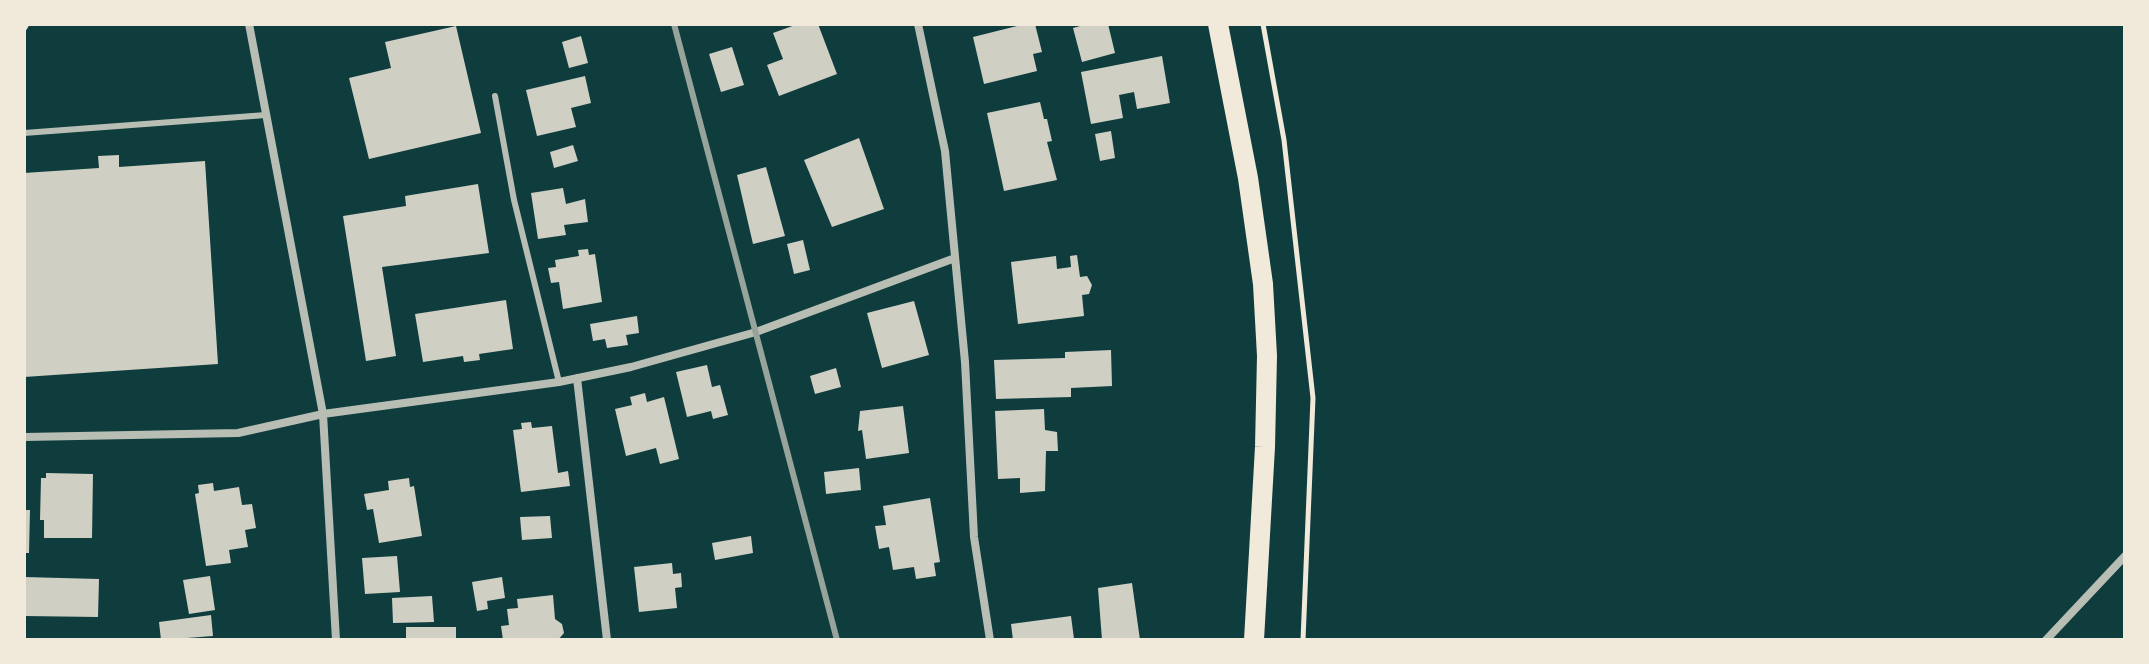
<!DOCTYPE html>
<style>
body{margin:0}
#map{position:relative;width:2149px;height:664px;overflow:hidden;background:#0f3d3e;font-family:Arial,sans-serif}
canvas{display:block}
.frame{position:absolute;inset:0;border:26px solid #f1e9da;pointer-events:none}
</style>
<div id="map">
<canvas width="2149" height="664"></canvas>
<div class="frame"></div>
</div>
<script>
const context = document.querySelector('canvas').getContext('2d');
context.lineJoin = 'round';
function fillPath(path, color) {
  context.fillStyle = color;
  context.fill(path, 'evenodd');
}
function poly(rows) {
  const path = new Path2D();
  for (const r of rows) {
    path.moveTo(r[0], r[1]);
    for (let i = 2; i < r.length; i += 2) path.lineTo(r[i], r[i + 1]);
  }
  return path;
}
function trace(path, color, width, dash) {
  context.strokeStyle = color;
  context.lineWidth = width;
  context.lineCap = dash ? 'butt' : 'round';
  context.setLineDash(dash || []);
  context.stroke(path);
}
fillPath(poly([
 [798,24,818,24,837,74,779,96,767,65,783,59,773,33],
 [1025,24,1035,24,1042,52,1033,54,1037,71,984,84,973,37],
 [1087,24,1108,24,1115,53,1082,62,1073,28],
 [456,26,481,133,369,159,349,78,391,68,385,42],
 [581,36,588,63,569,68,562,42],
 [732,47,744,85,721,92,709,54],
 [1162,56,1170,103,1137,109,1134,92,1119,95,1123,118,1091,124,1081,72],
 [585,76,591,103,571,108,576,127,537,136,526,90],
 [1040,102,1044,119,1047,119,1052,141,1047,142,1057,180,1004,191,987,113],
 [1111,131,1115,158,1100,161,1095,134],
 [859,138,884,209,832,227,804,160],
 [573,145,578,161,554,168,550,152],
 [119,155,119,167,205,161,218,364,24,377,24,173,99,168,98,156],
 [766,167,785,236,753,244,737,175],
 [478,184,489,253,382,267,396,356,366,361,343,216,406,206,405,196],
 [563,188,566,204,585,199,588,222,564,225,566,235,538,239,531,193],
 [803,240,810,270,794,274,787,244],
 [588,249,589,255,595,254,602,302,563,309,559,282,551,283,548,268,556,267,555,260,579,256,578,250],
 [1077,255,1080,277,1087,276,1092,285,1089,294,1082,295,1084,316,1018,324,1011,262,1056,256,1057,269,1071,267,1070,256],
 [506,300,513,349,479,354,480,360,464,362,463,356,423,362,415,314],
 [914,301,929,355,882,368,867,313],
 [637,316,639,333,626,335,628,345,607,348,605,339,593,341,590,324],
 [1111,350,1112,386,1071,388,1071,397,996,399,994,360,1065,358,1065,352],
 [707,365,712,387,720,385,728,415,713,419,711,411,687,417,676,372],
 [836,368,841,387,815,394,810,376],
 [645,393,647,402,664,397,679,459,660,464,656,448,626,456,615,409,632,405,630,397],
 [903,406,909,453,866,459,862,430,858,431,860,411],
 [1044,409,1045,430,1057,432,1058,451,1046,451,1045,491,1020,493,1020,478,998,479,995,411],
 [531,422,532,428,552,426,558,473,568,471,570,486,521,492,513,430,522,429,521,423],
 [859,468,861,490,826,494,824,472],
 [46,473,93,474,92,538,44,538,44,520,40,520,41,478,46,478],
 [409,478,410,487,414,486,422,536,379,543,373,509,367,510,364,494,389,490,388,481],
 [213,483,214,491,239,487,242,505,252,504,256,528,245,530,248,547,229,550,231,563,206,566,195,494,199,493,198,485],
 [930,498,940,562,934,563,936,576,916,579,914,567,893,570,889,547,879,549,875,526,886,525,883,506],
 [24,510,30,510,29,553,24,553],
 [550,516,552,538,522,540,520,517],
 [751,536,753,553,715,560,712,543],
 [397,556,400,592,365,594,362,558],
 [672,563,673,574,681,573,682,587,675,588,677,608,639,612,634,567],
 [210,576,215,610,189,614,183,580],
 [24,577,99,579,98,617,24,616],
 [502,577,505,598,487,601,488,609,477,611,472,582],
 [1132,583,1140,640,1102,640,1098,588],
 [553,595,555,619,562,624,564,633,558,640,503,640,501,626,509,625,507,609,518,608,517,599],
 [432,596,434,622,393,623,392,598],
 [211,615,213,636,161,640,159,622],
 [1071,616,1074,639,1013,640,1011,624],
 [406,627,456,627,456,640,406,640]
]), '#cfcfc3');
trace(poly([
 [1263,24,1284,140,1313,398,1303,640],
 [24,29,27,24]
]), '#f1e9da', 5);
trace(poly([
 [495,96,514,200,559,382],
 [24,133,266,115]
]), '#b8beb3', 6);
trace(poly([
 [249,24,323,414,336,640],
 [918,24,945,151,965,362,974,537,990,640],
 [577,378,607,640],
 [24,437,238,433,323,414,559,382,631,367,756,332,955,258],
 [2046,640,2125,556]
]), '#b8beb3', 8);
trace(poly([
 [1218,24,1248,178,1263,284,1267,356,1265,447,1254,640]
]), '#f1e9da', 20);
trace(poly([
 [674,24,837,640]
]), '#97a49c', 6);
</script>
